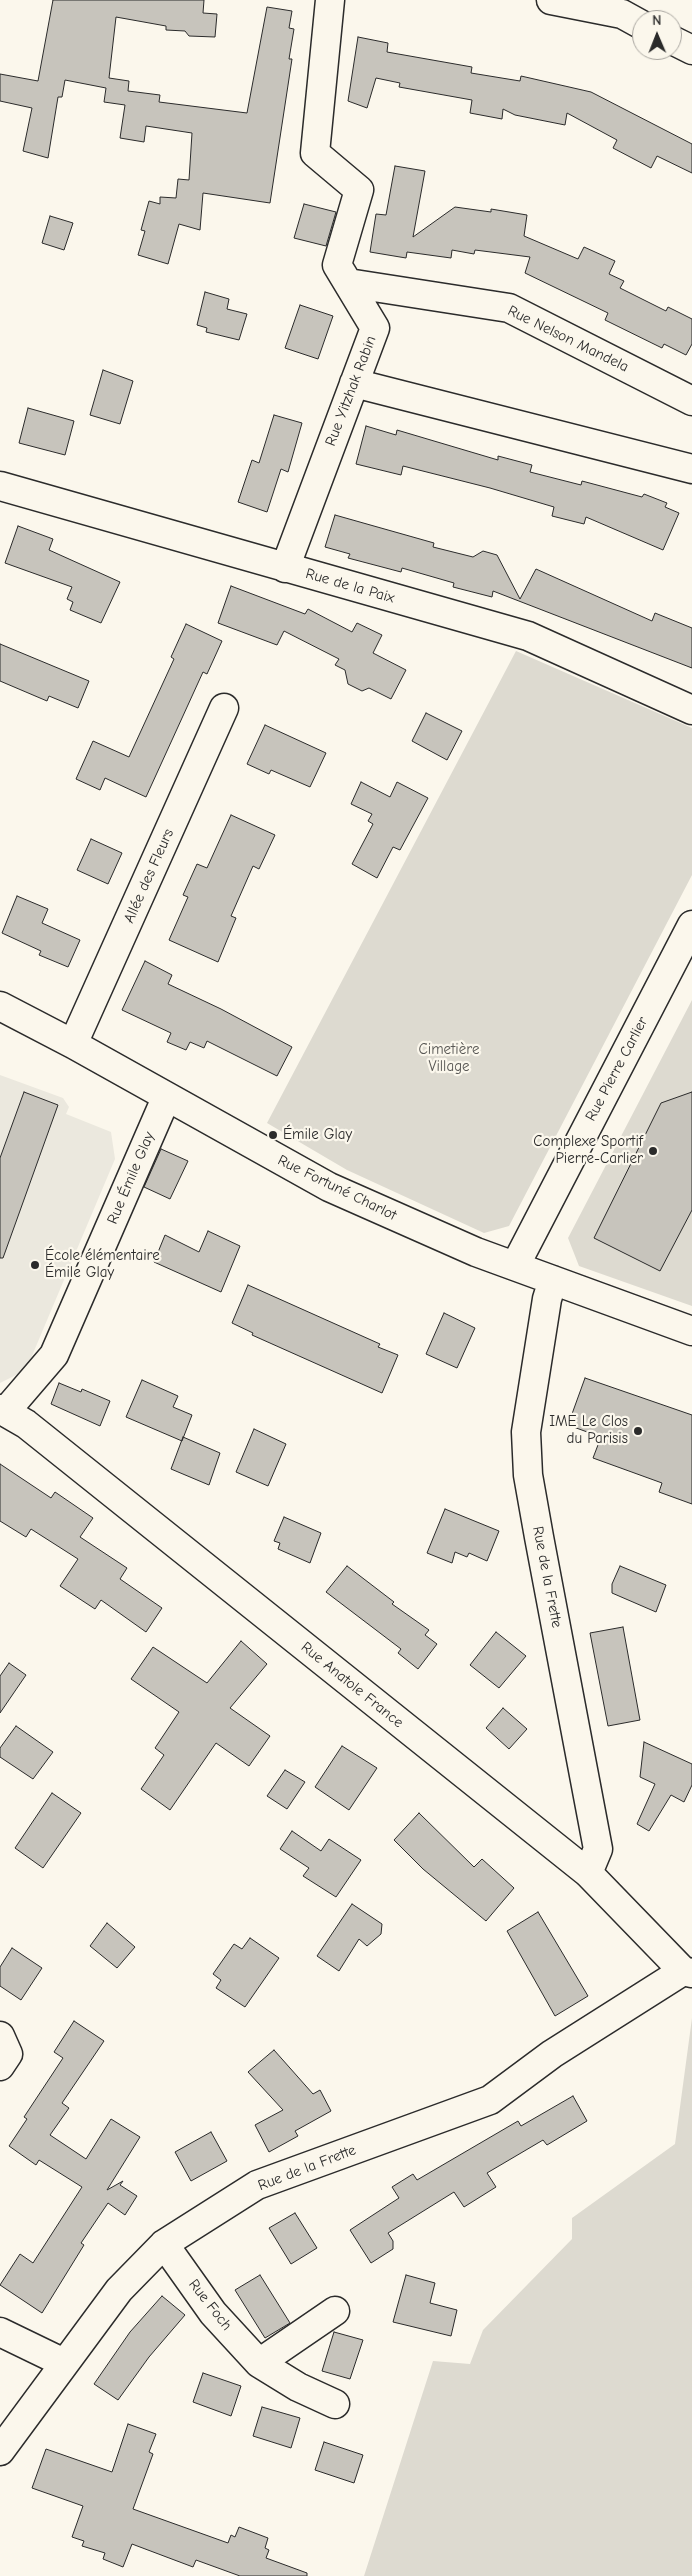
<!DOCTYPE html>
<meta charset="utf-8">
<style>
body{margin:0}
#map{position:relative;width:692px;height:2576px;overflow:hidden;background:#fbf7ec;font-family:"Comic Neue",sans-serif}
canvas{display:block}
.north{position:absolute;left:632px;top:10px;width:50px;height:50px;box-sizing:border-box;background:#fbf7ec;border:1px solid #a8a59f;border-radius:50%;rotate:359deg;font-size:14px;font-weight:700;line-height:20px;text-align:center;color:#2b2b2b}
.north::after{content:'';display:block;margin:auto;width:18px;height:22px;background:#2b2b2b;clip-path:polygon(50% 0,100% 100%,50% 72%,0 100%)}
</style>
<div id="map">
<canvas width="692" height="2576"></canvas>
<div class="north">N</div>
</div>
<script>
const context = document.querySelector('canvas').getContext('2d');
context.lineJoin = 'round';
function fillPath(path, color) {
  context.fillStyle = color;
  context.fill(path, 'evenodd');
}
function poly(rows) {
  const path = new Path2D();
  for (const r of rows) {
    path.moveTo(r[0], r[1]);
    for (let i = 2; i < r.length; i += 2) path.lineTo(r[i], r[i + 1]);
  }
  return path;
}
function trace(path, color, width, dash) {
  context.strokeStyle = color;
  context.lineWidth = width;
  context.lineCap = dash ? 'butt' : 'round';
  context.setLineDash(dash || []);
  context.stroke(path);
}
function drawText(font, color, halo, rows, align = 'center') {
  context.font = font + ' "Comic Neue",sans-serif';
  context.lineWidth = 4.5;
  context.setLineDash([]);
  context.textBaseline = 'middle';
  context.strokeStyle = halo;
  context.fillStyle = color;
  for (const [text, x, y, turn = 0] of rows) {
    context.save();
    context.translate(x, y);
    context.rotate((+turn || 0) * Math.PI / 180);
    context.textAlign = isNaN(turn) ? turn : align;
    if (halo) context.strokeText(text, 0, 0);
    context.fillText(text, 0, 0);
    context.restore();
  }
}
fillPath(poly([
 [0,1075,63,1098,69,1107,66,1114,111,1132,115,1159,26,1370,0,1383]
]), '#ebe8de');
fillPath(poly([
 [516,651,692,728,692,875,509,1226,484,1233,347,1170,267,1123],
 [692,1000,692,1306,579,1266,568,1238],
 [692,2018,692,2576,364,2576,433,2361,470,2364,483,2330,572,2239,572,2218,675,2144]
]), '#dddad0');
const building = poly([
 [53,0,204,0,203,13,217,14,215,37,189,36,185,31,166,30,166,26,116,17,109,78,129,81,128,91,160,95,159,102,247,113,267,7,292,11,289,28,294,29,289,59,292,59,270,203,203,193,200,230,179,224,168,264,138,255,145,231,141,230,149,201,160,204,160,197,176,198,178,179,189,180,192,133,146,126,144,142,120,138,125,105,104,102,106,88,65,80,62,97,58,97,48,158,23,151,32,108,0,101,0,74,38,81,53,0],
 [358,37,388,43,387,52,472,67,471,73,520,81,521,76,591,92,692,144,692,173,657,156,651,168,613,148,617,140,567,113,565,125,515,115,503,109,502,119,470,113,472,100,399,87,400,83,376,78,367,108,348,101,358,37],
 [395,166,425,171,413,237,455,207,491,212,491,209,527,215,524,236,578,259,584,247,615,261,609,274,624,281,620,288,666,311,668,307,692,319,692,344,686,355,664,344,662,348,605,320,608,313,525,273,530,257,475,250,474,254,452,250,451,258,407,252,406,258,370,252,376,214,386,215,395,166],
 [304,204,336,212,326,246,294,238,304,204],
 [50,216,73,223,64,250,42,243,50,216],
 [205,292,229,299,227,309,247,314,239,340,206,332,207,328,197,325,205,292],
 [300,305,333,316,318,359,285,348,300,305],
 [103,370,133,381,120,424,90,415,103,370],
 [28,408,74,421,65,455,19,443,28,408],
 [274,415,302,423,288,472,281,469,267,512,238,502,252,460,259,463,274,415],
 [366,426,396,435,397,430,498,460,498,456,532,465,530,472,581,485,582,481,642,497,644,494,667,503,665,507,679,513,663,550,586,517,584,524,552,516,554,507,490,488,403,466,401,475,356,464,366,426],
 [335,515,434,543,433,547,473,557,483,551,497,555,520,599,536,569,652,621,655,613,692,628,692,668,493,591,492,597,453,587,454,583,402,568,401,572,348,558,350,554,325,547,335,515],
 [18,526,53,539,49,550,120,582,101,623,70,610,73,602,67,599,72,587,5,563,18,526],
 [231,586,305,614,308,609,352,632,357,623,382,635,373,653,406,670,391,699,369,688,362,691,348,684,345,670,335,665,339,659,284,631,277,645,218,623,231,586],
 [186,624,222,641,207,674,203,672,146,797,105,778,100,790,76,779,93,741,129,757,174,659,171,657,186,624],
 [0,644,89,681,78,708,49,696,47,701,0,681,0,644],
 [426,713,462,731,447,760,412,741,426,713],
 [265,725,326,753,310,787,271,770,269,774,247,764,265,725],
 [361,782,390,797,397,782,428,798,400,850,393,847,377,878,352,864,373,824,368,821,372,814,351,804,361,782],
 [231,815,275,835,259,869,253,866,231,916,236,918,218,962,169,940,188,897,183,895,197,864,207,868,231,815],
 [91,839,122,853,108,884,77,870,91,839],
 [17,896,48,909,42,923,80,940,68,967,39,955,41,951,2,933,17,896],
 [145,961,172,975,168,984,221,1009,292,1047,277,1076,207,1041,204,1048,190,1042,186,1050,167,1042,171,1033,122,1010,145,961],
 [24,1092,58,1105,3,1258,0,1258,0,1158,24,1092],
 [692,1092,692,1210,660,1271,594,1238,661,1103,692,1092],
 [161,1149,188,1161,170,1199,144,1187,161,1149],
 [208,1231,240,1246,221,1292,154,1262,165,1235,199,1252,208,1231],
 [248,1285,380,1344,378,1347,398,1355,382,1393,252,1335,253,1333,232,1323,248,1285],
 [444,1313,475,1328,457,1368,426,1354,444,1313],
 [585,1378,692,1415,692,1504,659,1492,662,1483,593,1458,601,1437,568,1425,585,1378],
 [142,1380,178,1396,173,1407,192,1415,182,1441,126,1417,142,1380],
 [59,1383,81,1392,82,1389,110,1401,100,1426,51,1404,59,1383],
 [254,1429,286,1444,268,1486,236,1472,254,1429],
 [183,1437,220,1453,209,1485,171,1469,183,1437],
 [0,1464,51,1498,55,1492,93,1518,80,1537,127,1568,120,1579,162,1608,146,1632,101,1600,95,1609,60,1586,78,1559,31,1529,26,1537,0,1521,0,1464],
 [445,1509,499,1531,487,1561,469,1553,467,1557,455,1552,452,1563,427,1553,445,1509],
 [284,1517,321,1533,310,1563,278,1549,280,1543,274,1541,284,1517],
 [347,1566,394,1602,392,1604,429,1630,425,1635,437,1644,418,1669,398,1653,401,1649,326,1592,347,1566],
 [620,1566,666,1585,656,1612,612,1593,612,1584,620,1566],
 [623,1627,640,1720,608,1726,590,1633,623,1627],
 [496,1632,526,1656,499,1688,470,1665,496,1632],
 [241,1641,267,1664,230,1708,270,1736,249,1766,216,1743,170,1810,141,1789,164,1755,155,1748,179,1712,131,1679,153,1647,207,1683,241,1641],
 [9,1663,26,1675,0,1713,0,1676,9,1663],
 [503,1708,527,1729,509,1749,486,1728,503,1708],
 [16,1726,53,1752,33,1779,0,1757,0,1748,16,1726],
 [644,1742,692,1764,692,1785,684,1802,671,1795,649,1831,637,1824,655,1784,640,1777,644,1742],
 [342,1746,377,1768,349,1810,315,1787,342,1746],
 [285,1770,305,1782,287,1809,267,1796,285,1770],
 [52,1793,81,1813,43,1868,15,1848,52,1793],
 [419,1813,474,1867,482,1859,514,1888,486,1921,423,1869,394,1840,419,1813],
 [292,1831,321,1851,329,1839,361,1860,336,1897,303,1876,309,1868,280,1849,292,1831],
 [352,1904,382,1924,381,1934,367,1946,359,1939,339,1971,317,1956,352,1904],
 [538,1912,588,1996,555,2016,507,1931,538,1912],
 [107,1923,135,1947,117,1968,90,1946,107,1923],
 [250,1938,279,1958,245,2007,216,1988,221,1980,213,1974,234,1944,242,1949,250,1938],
 [12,1948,42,1968,21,2000,0,1986,0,1967,12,1948],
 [74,2021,104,2041,62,2103,69,2108,50,2135,86,2159,111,2119,140,2137,107,2190,123,2181,120,2185,137,2196,125,2215,108,2203,81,2243,84,2245,42,2313,0,2285,20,2254,33,2263,82,2187,39,2160,36,2165,9,2146,27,2119,24,2117,63,2058,54,2052,74,2021],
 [274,2050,313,2094,320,2090,331,2111,295,2131,298,2136,269,2152,255,2125,283,2110,248,2072,274,2050],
 [573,2096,587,2121,547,2145,543,2140,487,2173,496,2187,464,2207,454,2192,388,2233,393,2241,393,2249,371,2263,350,2230,399,2198,392,2187,413,2174,417,2180,518,2121,521,2126,573,2096],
 [211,2132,227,2161,191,2181,175,2152,211,2132],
 [295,2213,317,2248,291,2264,269,2228,295,2213],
 [260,2275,290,2323,265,2338,235,2290,260,2275],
 [406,2275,435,2283,430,2303,457,2310,451,2336,393,2322,406,2275],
 [162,2296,185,2315,149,2357,118,2400,94,2384,130,2332,162,2296],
 [334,2332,363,2340,350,2379,322,2371,334,2332],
 [203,2373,241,2386,231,2416,193,2402,203,2373],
 [262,2407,300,2418,291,2448,253,2436,262,2407],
 [128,2424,156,2434,149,2452,153,2454,133,2509,228,2543,231,2535,235,2537,239,2527,268,2538,265,2548,269,2550,266,2558,307,2573,307,2576,240,2576,196,2560,193,2567,132,2544,123,2567,103,2559,105,2553,82,2546,84,2541,72,2537,83,2506,32,2488,46,2449,112,2472,128,2424],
 [324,2442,363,2455,354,2483,315,2470,324,2442]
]);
fillPath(building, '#c7c4bc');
trace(building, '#2b2b2b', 1);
const minor = poly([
 [551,0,622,14,642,25],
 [672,40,692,50],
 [348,283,509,308,692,401],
 [354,383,692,469],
 [0,486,528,636,692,710],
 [285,568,375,328,337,265,359,190,315,153,330,0],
 [0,1006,73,1044,329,1187,476,1252,692,1331],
 [73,1044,224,708],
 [515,1266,692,925],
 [553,1280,547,1299,526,1432,528,1475,539,1537,598,1849,588,1873],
 [0,1409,26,1424,588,1873,683,1971,692,1973],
 [6,1411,54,1355,166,1098],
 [0,2036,8,2054,0,2066],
 [164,2244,213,2313,259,2363,298,2387,335,2404],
 [0,2332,64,2363],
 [259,2363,335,2311],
 [0,2451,119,2290,164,2244,257,2185,490,2100,552,2054,683,1971]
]);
trace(minor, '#2b2b2b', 31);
trace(minor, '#fbf7ec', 28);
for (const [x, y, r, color] of [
 [273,1135,5,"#2b2b2b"],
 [653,1151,5,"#2b2b2b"],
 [35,1265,5,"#2b2b2b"],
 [638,1431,5,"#2b2b2b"]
]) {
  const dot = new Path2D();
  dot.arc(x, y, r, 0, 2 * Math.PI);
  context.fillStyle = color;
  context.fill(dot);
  trace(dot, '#fbf7ec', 2);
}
drawText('15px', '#2b2b2b', '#fbf7ec', [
 ["Rue Nelson Mandela",568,339,26],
 ["Rue Yitzhak Rabin",351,391,-69],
 ["Rue de la Paix",350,586,16],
 ["Allée des Fleurs",149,876,-66],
 ["Rue Pierre Carlier",617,1069,-62],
 ["Rue Émile Glay",131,1178,-67],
 ["Rue Fortuné Charlot",337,1188,26],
 ["Rue de la Frette",547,1577,79],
 ["Rue Anatole France",352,1685,39],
 ["Rue de la Frette",307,2168,-21],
 ["Rue Foch",210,2305,52]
]);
drawText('15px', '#585754', '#fbf7ec', [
 ["Cimetière",449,1050],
 ["Village",449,1067]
]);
drawText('15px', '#2b2b2b', '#fbf7ec', [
 ["Émile Glay",283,1135],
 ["Complexe Sportif",643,1142,"right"],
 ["Pierre-Carlier",643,1159,"right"],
 ["École élémentaire",45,1256],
 ["Émile Glay",45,1273],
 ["IME Le Clos",628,1422,"right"],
 ["du Parisis",628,1439,"right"]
], 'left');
</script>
